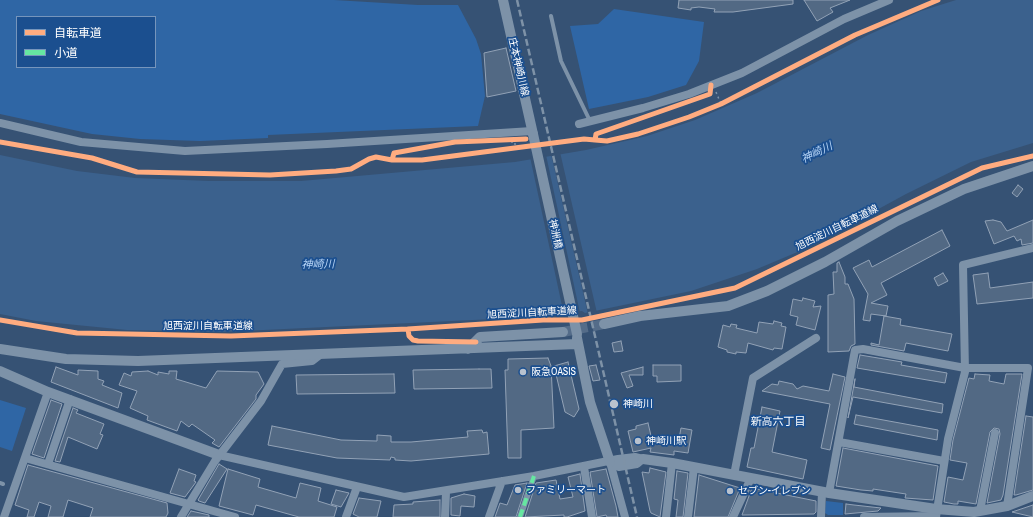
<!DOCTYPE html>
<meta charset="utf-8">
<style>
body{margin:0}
#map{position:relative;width:1033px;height:517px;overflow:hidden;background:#365274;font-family:"Archivo Narrow","Noto Sans JP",sans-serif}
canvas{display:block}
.legend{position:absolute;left:16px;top:16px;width:140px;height:52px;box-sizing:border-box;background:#1b4f8f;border:1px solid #7695bc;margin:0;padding:5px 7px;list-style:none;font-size:12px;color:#fff}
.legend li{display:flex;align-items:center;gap:8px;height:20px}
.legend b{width:20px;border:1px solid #7695bc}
</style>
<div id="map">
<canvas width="1033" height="517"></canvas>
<ul class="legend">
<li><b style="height:5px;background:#ffac80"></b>自転車道</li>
<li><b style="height:5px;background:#66e7a1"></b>小道</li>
</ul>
</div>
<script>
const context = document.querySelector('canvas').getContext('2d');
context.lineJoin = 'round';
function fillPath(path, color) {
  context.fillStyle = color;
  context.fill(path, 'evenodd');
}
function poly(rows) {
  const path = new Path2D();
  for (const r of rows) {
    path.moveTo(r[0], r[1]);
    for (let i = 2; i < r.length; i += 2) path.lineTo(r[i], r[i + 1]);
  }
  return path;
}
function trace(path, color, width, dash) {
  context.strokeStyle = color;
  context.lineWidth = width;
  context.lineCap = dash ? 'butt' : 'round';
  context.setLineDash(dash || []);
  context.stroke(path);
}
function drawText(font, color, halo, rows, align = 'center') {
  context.font = font + ' "Archivo Narrow","Noto Sans JP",sans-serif';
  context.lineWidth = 3.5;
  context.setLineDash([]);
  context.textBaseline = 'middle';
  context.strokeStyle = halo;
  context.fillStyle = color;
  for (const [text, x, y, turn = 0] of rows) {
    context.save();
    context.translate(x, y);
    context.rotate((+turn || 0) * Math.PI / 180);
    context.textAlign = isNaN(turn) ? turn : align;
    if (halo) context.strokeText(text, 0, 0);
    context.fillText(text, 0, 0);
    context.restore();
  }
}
fillPath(poly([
 [0,0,334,0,418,5,458,5,476,39,481,54,485,96,478,126,268,135,268,138,200,141,140,139,92,134,0,114],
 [17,17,155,17,155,67,17,67],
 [614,9,704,22,699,61,686,85,648,97,589,109,570,26,598,24],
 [0,400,26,408,12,451,0,447],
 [826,501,843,503,843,515,828,515,825,513]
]), '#2f66a5');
fillPath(poly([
 [956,0,1033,0,1033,143,971,162,906,194,807,248,757,269,691,291,585,313,582,311,494,319,222,332,127,330,36,321,0,314,0,155,77,171,135,178,209,181,301,181,515,162,586,150,647,136,695,120,757,93,868,35,921,11]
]), '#3b618d');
fillPath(poly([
 [560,152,597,313,588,314,551,154],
 [546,155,580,313,564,315,530,157]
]), '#365274');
const building = poly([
 [679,0,793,0,793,4,733,12,714,12,715,9,699,7,691,8,691,10,678,8,679,0],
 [804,0,850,0,830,8,833,12,817,21,804,0],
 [506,48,516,91,487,97,484,53,506,48],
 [1018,185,1023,189,1017,197,1012,193,1018,185],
 [993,220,1001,222,1007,231,1033,220,1033,243,1022,245,1021,239,1017,241,1014,236,994,244,985,221,993,220],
 [942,230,950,246,881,283,887,295,871,303,888,306,886,316,871,314,870,321,863,320,868,294,853,268,869,260,872,267,942,230],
 [839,262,845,277,845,284,848,284,854,299,855,344,851,346,849,351,828,352,828,295,834,294,833,272,837,272,837,263,839,262],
 [943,273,948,281,938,286,934,278,943,273],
 [988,273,990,288,1033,282,1033,298,977,304,973,275,988,273],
 [803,298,815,301,813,307,821,306,815,330,796,325,798,317,790,315,793,299,802,301,803,298],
 [884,316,901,319,900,325,952,334,948,351,906,343,904,351,871,345,871,343,879,345,884,316],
 [774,321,782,323,781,326,786,327,782,349,774,348,773,350,748,343,746,353,736,352,736,354,727,352,727,350,718,347,723,325,730,327,731,324,737,325,736,328,757,333,759,322,773,324,774,321],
 [621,341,623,351,614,352,612,343,621,341],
 [860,355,902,362,901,365,947,373,945,383,857,368,860,355],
 [548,358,551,366,554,428,521,430,521,458,508,458,505,370,508,370,508,359,548,358],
 [568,362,579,409,574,417,565,412,554,366,568,362],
 [596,365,600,380,593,381,589,366,596,365],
 [653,365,681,365,681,381,657,382,657,376,653,376,653,365],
 [56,367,78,375,78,370,98,371,98,379,104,381,102,385,122,393,118,408,51,382,56,367],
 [643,367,643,375,629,375,633,386,627,388,621,373,643,367],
 [479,369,491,369,492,388,414,389,413,370,479,369],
 [148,371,158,375,158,372,169,374,169,371,177,371,176,379,206,388,217,371,258,372,264,384,256,395,256,399,219,447,212,443,215,440,192,424,189,427,181,421,177,431,147,420,148,416,130,408,137,391,119,385,124,373,131,376,132,372,148,371],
 [394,374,395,393,297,394,296,375,394,374],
 [833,374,845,377,830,450,821,448,830,404,762,391,772,384,778,385,779,381,793,384,797,389,803,386,829,391,833,374],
 [975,374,990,375,989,381,1004,384,1006,374,1022,374,1003,495,1001,500,987,503,1000,434,999,429,994,428,990,432,976,504,958,501,958,504,954,504,944,502,948,477,963,480,967,463,950,460,953,440,969,378,974,379,975,374],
 [855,379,854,387,943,404,942,413,853,397,848,418,855,379],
 [51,400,62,404,44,458,32,454,51,400],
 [762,407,780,411,772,452,807,460,803,479,747,467,751,448,754,448,762,407],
 [73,408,78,410,76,413,104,424,100,434,103,435,97,449,68,437,60,462,55,461,73,408],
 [856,415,938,430,937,440,854,424,856,415],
 [1026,416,1033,417,1033,490,1016,495,1014,495,1026,416],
 [648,423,652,440,666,441,666,437,679,439,681,428,692,430,688,453,674,451,674,455,650,452,651,448,633,452,628,431,636,429,636,426,648,423],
 [272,426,341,440,377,441,377,435,391,436,391,442,411,442,468,437,467,431,482,430,483,433,487,432,489,454,411,461,395,460,395,458,391,457,390,460,337,458,268,445,272,426],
 [843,448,938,466,933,500,905,498,906,494,873,489,873,491,861,490,836,486,843,448],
 [219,464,227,469,205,503,199,501,198,500,219,464],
 [28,465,167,503,168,513,166,517,90,517,93,508,68,500,63,517,48,517,51,506,39,502,34,517,27,517,29,510,15,505,28,465],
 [650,468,666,472,660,517,651,513,650,511,642,472,649,473,650,468],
 [179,469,196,475,194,481,196,482,185,497,170,493,179,469],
 [228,469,260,479,258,487,296,498,300,483,321,488,318,501,337,507,334,517,299,517,256,505,253,515,219,506,228,469],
 [606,469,616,506,618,517,607,517,606,515,597,517,590,472,606,469],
 [677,471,688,473,683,517,676,517,678,500,674,499,677,471],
 [580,474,585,511,567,517,564,517,564,515,525,517,536,483,556,480,560,499,573,497,568,477,580,474],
 [699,475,740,488,728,517,694,517,699,475],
 [527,483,516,517,495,517,500,503,507,505,515,485,527,483],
 [752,488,816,501,816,512,814,514,742,515,752,488],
 [336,490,349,493,341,507,331,504,336,490],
 [464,494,475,496,474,507,461,506,460,516,451,515,451,498,464,494],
 [359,498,381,501,377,517,359,517,353,514,359,498],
 [440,500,440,517,393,517,394,505,413,504,413,502,440,500],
 [846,504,854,505,881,508,878,511,845,514,846,504],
 [1033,505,1033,517,1012,512,1033,505],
 [191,511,209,515,209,517,187,517,191,511]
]);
fillPath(building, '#526984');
trace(building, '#92a2b6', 1);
trace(poly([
 [563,332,604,324]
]), '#546c89', 10, [10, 5]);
trace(poly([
 [716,92,721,104],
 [509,139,509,142,515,142,515,149]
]), '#7d92a8', 1.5, [2, 3]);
trace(poly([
 [551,16,561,61,590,121],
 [0,483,3,484]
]), '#7d92a8', 4);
trace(poly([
 [520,517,534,476]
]), '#7d92a8', 6);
trace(poly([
 [0,123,81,142,185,151,327,144,532,131],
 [579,124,643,108,689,94,742,73,844,19,889,0],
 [839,442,944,461],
 [219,455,404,497,534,476,618,459,635,457,643,459],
 [25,458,235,517],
 [610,462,625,517],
 [610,462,619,467,637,464,643,459],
 [48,464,70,399],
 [584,467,592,517],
 [734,475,753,378,816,338],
 [829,493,855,350,863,349,965,368,1028,368,1007,506],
 [980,511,995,433],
 [4,517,48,392],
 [181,517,215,461,261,401,282,364,312,361,321,354],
 [346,517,357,487],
 [445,517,446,492],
 [489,517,502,481],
 [666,517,672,463],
 [688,517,694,467],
 [733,517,751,478],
 [821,517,822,492],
 [864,517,936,516],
 [936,517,948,439,965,372,963,265,1033,248]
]), '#7d92a8', 8);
trace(poly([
 [503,0,533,134],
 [604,324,640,316,728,306,767,291,825,262,897,221,964,189,1033,166],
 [577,338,590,402,610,462],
 [0,349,66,359,138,361,577,344],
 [468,349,480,337,563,332],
 [0,371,48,392,219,455],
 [643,459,672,463,829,493,936,509,974,512,1007,506,1033,496]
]), '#7d92a8', 10);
trace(poly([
 [517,0,637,517]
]), '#7e92a7', 2.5, [7, 3]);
trace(poly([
 [533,134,577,334]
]), '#7d92a8', 10);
trace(poly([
 [520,517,534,476]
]), '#66e7a1', 4, [8, 4]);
trace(poly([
 [595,140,607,141,638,134,689,117,721,104,855,35,938,0],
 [0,142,92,158,137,172,270,175,336,171,351,169,369,159,376,157,392,160,422,160,584,139,595,140,596,134,710,94,711,85],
 [392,160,394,153,455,142,526,139],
 [0,320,77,333,231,336,408,329,543,320,582,320,735,288,982,168,1033,156],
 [408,329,409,336,413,340,418,341,476,342]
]), '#ffac80', 5);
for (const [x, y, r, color] of [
 [523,372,4,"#b9c2ce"],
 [614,404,5,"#b9c2ce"],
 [638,441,4,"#b9c2ce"],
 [518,490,4,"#b9c2ce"],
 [730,491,4,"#b9c2ce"]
]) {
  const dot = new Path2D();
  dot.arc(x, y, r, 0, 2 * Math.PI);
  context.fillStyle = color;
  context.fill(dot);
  trace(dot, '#1b4f8f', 1.5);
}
drawText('10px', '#fff', '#1b4f8f', [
 ["庄本神崎川線",518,67,77],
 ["旭西淀川自転車道線",837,228,-26],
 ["神洲橋",555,234,78],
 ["旭西淀川自転車道線",532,313,-3],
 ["旭西淀川自転車道線",208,326]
]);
drawText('10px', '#fff', '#1b4f8f', [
 ["阪急OASIS",531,372],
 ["神崎川",623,404],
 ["神崎川駅",646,441],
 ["ファミリーマート",526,490],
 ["セブン-イレブン",738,491]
], 'left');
drawText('italic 11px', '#b5d3f5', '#1b4f8f', [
 ["神崎川",817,153,-26],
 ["神崎川",318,265,-1]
]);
drawText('11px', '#fff', '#1b4f8f', [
 ["新高六丁目",778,422]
]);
</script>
